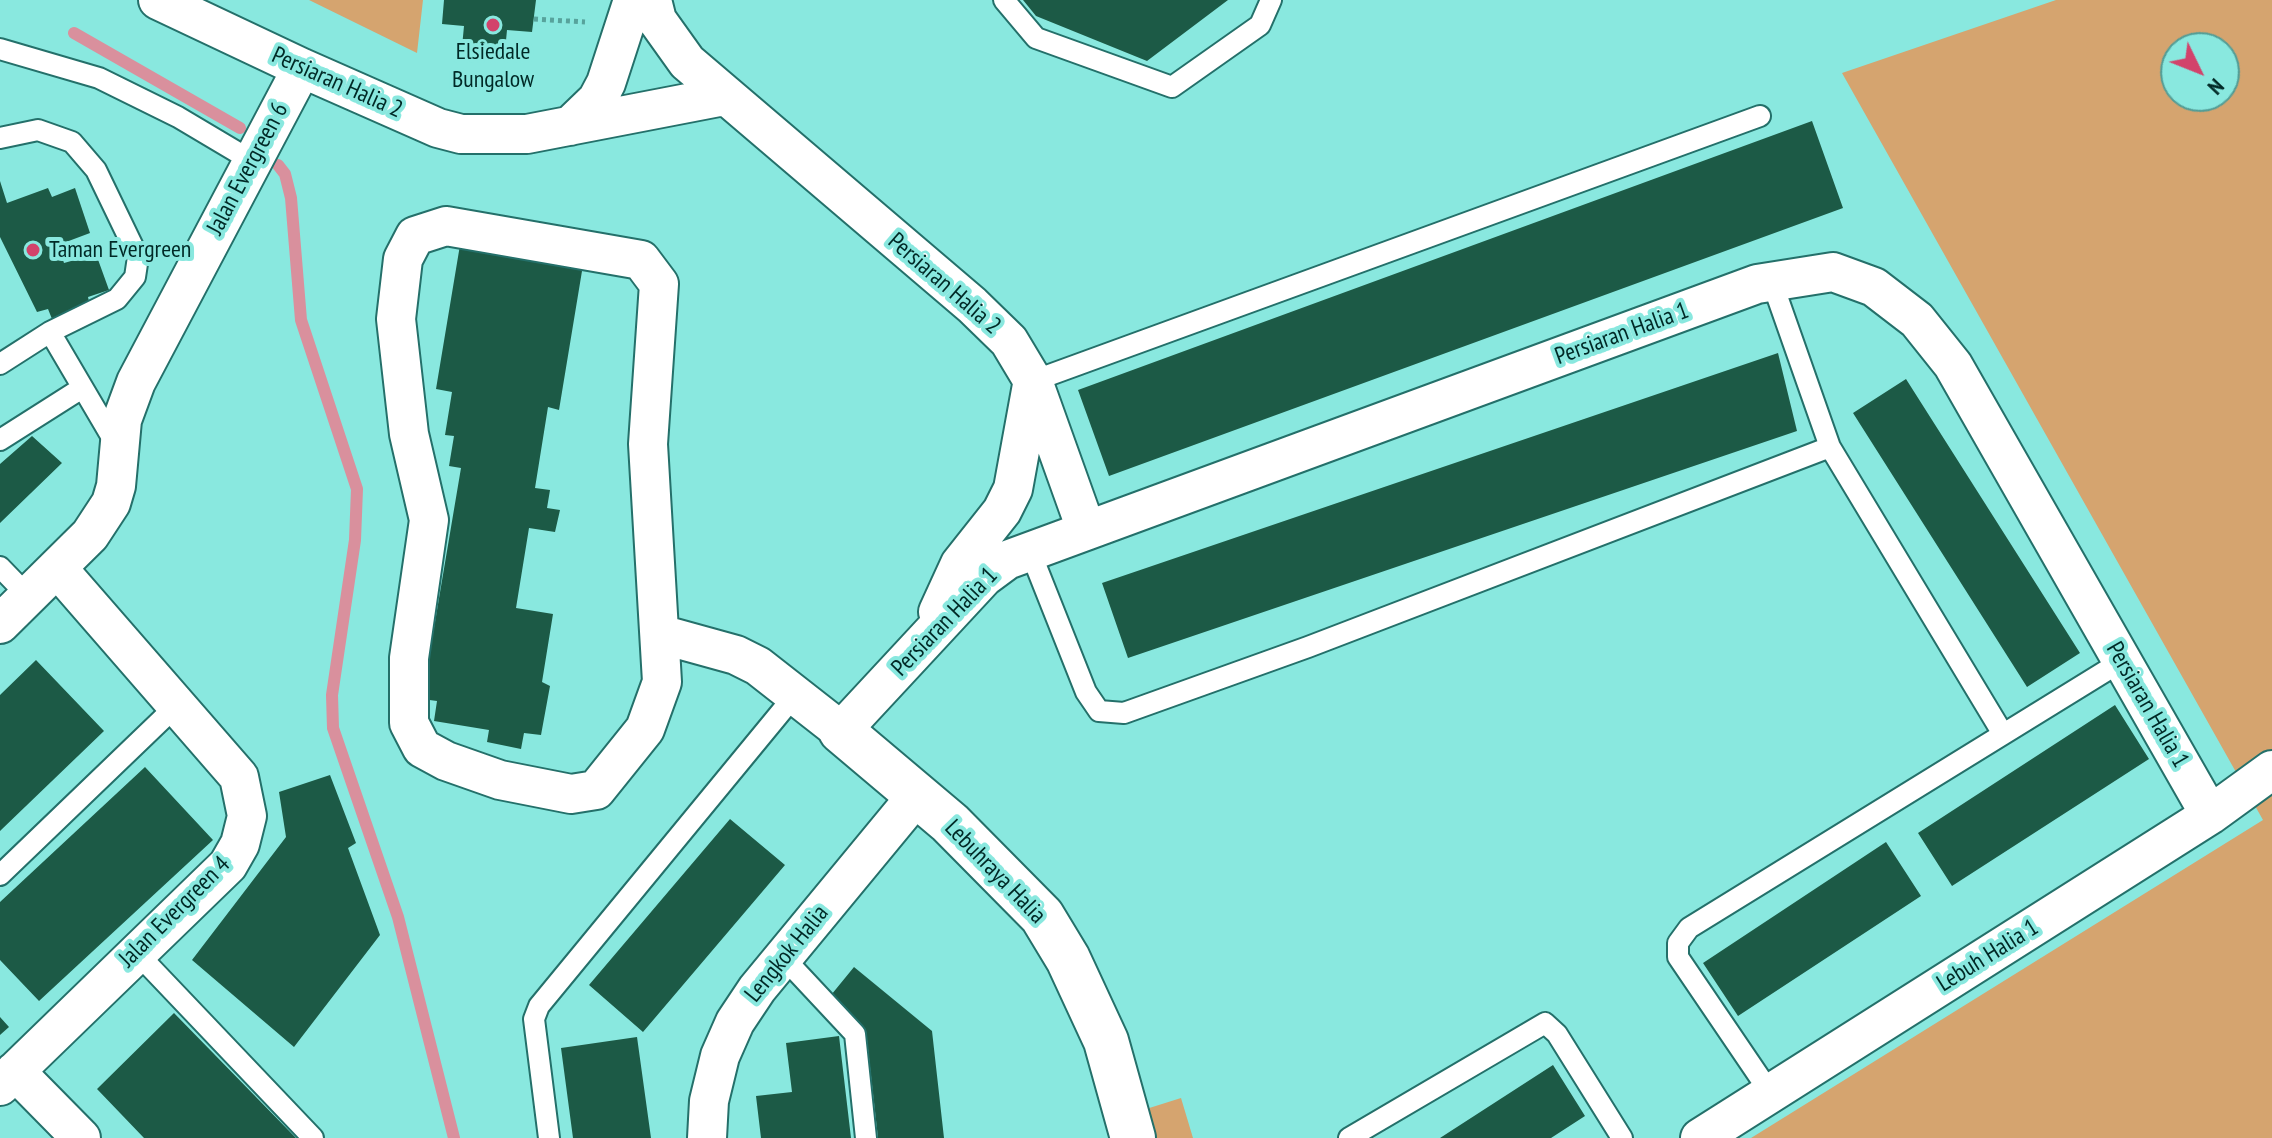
<!DOCTYPE html>
<style>
body{margin:0}
#map{position:relative;width:2272px;height:1138px;overflow:hidden;background:#89e8df;font-family:"PT Sans Narrow",sans-serif}
canvas{display:block}
.north{position:absolute;left:2160px;top:32px;width:80px;height:80px;box-sizing:border-box;background:#89e8df;border:2px solid #529c95;border-radius:50%;rotate:133deg;font-size:22px;font-weight:700;line-height:32px;text-align:center;color:#002926}
.north::after{content:'';display:block;margin:auto;width:28px;height:36px;background:#d2436b;clip-path:polygon(50% 0,100% 100%,50% 72%,0 100%)}
</style>
<div id="map">
<canvas width="2272" height="1138"></canvas>
<div class="north">N</div>
</div>
<script>
const context = document.querySelector('canvas').getContext('2d');
context.lineJoin = 'round';
function fillPath(path, color) {
  context.fillStyle = color;
  context.fill(path, 'evenodd');
}
function poly(rows) {
  const path = new Path2D();
  for (const r of rows) {
    path.moveTo(r[0], r[1]);
    for (let i = 2; i < r.length; i += 2) path.lineTo(r[i], r[i + 1]);
  }
  return path;
}
function trace(path, color, width, dash) {
  context.strokeStyle = color;
  context.lineWidth = width;
  context.lineCap = dash ? 'butt' : 'round';
  context.setLineDash(dash || []);
  context.stroke(path);
}
function drawText(font, color, halo, rows, align = 'center') {
  context.font = font + ' "PT Sans Narrow",sans-serif';
  context.lineWidth = 8;
  context.setLineDash([]);
  context.textBaseline = 'middle';
  context.strokeStyle = halo;
  context.fillStyle = color;
  for (const [text, x, y, turn = 0] of rows) {
    context.save();
    context.translate(x, y);
    context.rotate((+turn || 0) * Math.PI / 180);
    context.textAlign = isNaN(turn) ? turn : align;
    if (halo) context.strokeText(text, 0, 0);
    context.fillText(text, 0, 0);
    context.restore();
  }
}
fillPath(poly([
 [309,0,423,0,417,53],
 [2056,0,2272,0,2272,1138,1751,1138,2263,820,1842,73],
 [2176,48,2224,48,2224,96,2176,96],
 [1181,1098,1193,1138,1151,1138,1143,1110]
]), '#d5a46f');
trace(poly([
 [74,33,240,128],
 [278,165,285,174,291,198,301,320,357,489,355,540,332,695,333,728,398,917,454,1138]
]), '#d9909d', 12);
fillPath(poly([
 [444,0,536,0,532,32,507,30,505,51,462,47,464,26,442,24],
 [1023,0,1228,0,1147,61,1036,16],
 [1812,121,1843,208,1109,476,1078,390],
 [0,181,7,203,48,188,52,197,75,188,90,233,58,245,64,263,96,254,109,290,88,297,90,306,52,319,48,309,37,312,0,237],
 [460,245,583,265,559,410,548,407,535,488,550,490,547,508,560,510,555,532,529,528,516,608,553,614,542,682,550,686,541,735,524,733,521,749,487,742,489,730,434,721,437,701,422,699,461,468,449,466,454,436,445,435,452,392,436,389],
 [1778,353,1797,431,1128,658,1102,583],
 [1906,379,2080,653,2027,687,1853,413],
 [32,436,62,463,0,523,0,464],
 [36,660,104,731,0,831,0,695],
 [2115,705,2149,759,1952,886,1918,833],
 [145,767,213,840,39,1001,0,960,0,902],
 [330,775,356,843,348,848,380,935,294,1047,192,960,286,837,279,792],
 [730,819,785,865,643,1032,589,985],
 [1886,842,1921,896,1738,1016,1703,963],
 [854,967,932,1031,944,1138,878,1138,866,1031,827,1000],
 [174,1013,296,1138,144,1138,97,1089],
 [0,1017,9,1027,0,1035],
 [839,1036,851,1138,761,1138,756,1096,792,1092,786,1043],
 [637,1037,651,1138,573,1138,561,1048],
 [1553,1065,1585,1116,1551,1138,1440,1138]
]), '#1c5a46');
const lane = poly([
 [1004,0,1036,38,1172,87,1260,25,1271,0],
 [0,49,99,78,178,117,252,161],
 [0,138,38,130,72,142,96,170,138,257,135,277,117,299,50,332,0,364],
 [1772,282,1830,447],
 [50,332,117,446],
 [1033,381,1760,116],
 [0,440,82,388],
 [1030,551,1086,692,1099,711,1124,713,1308,647,1830,447,2003,734],
 [0,567,29,597],
 [0,875,177,705],
 [136,952,313,1138],
 [783,957,855,1034,866,1138],
 [1771,1094,1678,957,1678,943,1689,928,2122,661],
 [549,1138,534,1019,539,1006,795,695],
 [1349,1138,1545,1023,1557,1034,1622,1138]
]);
const street = poly([
 [158,0,302,68,438,128,461,134,527,134,724,96],
 [652,0,657,20,687,62,972,305,1009,341,1033,381,1086,529],
 [570,126,597,100,606,83,633,0],
 [446,226,641,260,659,284,648,444,662,682,645,729,596,790,571,794,500,780,446,761,422,748,409,723,409,658,429,520,409,434,396,319,403,259,415,236,446,226],
 [938,612,960,564,1002,511,1013,489,1032,385],
 [0,624,90,535,111,503,116,486,122,420,136,382,302,68],
 [660,634,736,655,758,666,841,731,984,577,1007,560,1757,284,1833,272,1874,287,1917,320,1953,365,2210,815],
 [15,1071,81,1138],
 [0,1086,228,865,240,844,247,816,239,777,58,569],
 [707,1138,709,1101,720,1056,735,1022,757,989,918,794],
 [1700,1138,2210,815,2272,770]
]);
const secondary = poly([
 [841,731,950,823,1042,916,1068,959,1106,1041,1133,1138]
]);
trace(lane, '#24706a', 24);
trace(street, '#24706a', 42);
trace(secondary, '#24706a', 48);
trace(poly([
 [534,19,585,22]
]), '#57a39c', 5, [4, 4]);
trace(lane, '#fff', 20);
trace(street, '#fff', 38);
trace(secondary, '#fff', 44);
for (const [x, y, r, color] of [
 [493,25,8,"#d2436b"],
 [33,250,8,"#d2436b"]
]) {
  const dot = new Path2D();
  dot.arc(x, y, r, 0, 2 * Math.PI);
  context.fillStyle = color;
  context.fill(dot);
  trace(dot, '#89e8df', 3);
}
drawText('24px', '#002926', '#89e8df', [
 ["Elsiedale",493,52],
 ["Bungalow",493,80],
 ["Taman Evergreen",49,250,"left"]
]);
drawText('24px', '#002926', '#89e8df', [
 ["Persiaran Halia 2",337,83,24],
 ["Jalan Evergreen 6",248,169,-62],
 ["Persiaran Halia 2",944,284,41],
 ["Persiaran Halia 1",1622,334,-20],
 ["Persiaran Halia 1",945,622,-46],
 ["Persiaran Halia 1",2147,705,60],
 ["Lebuhraya Halia",995,872,46],
 ["Jalan Evergreen 4",175,912,-45],
 ["Lengkok Halia",787,954,-51],
 ["Lebuh Halia 1",1988,956,-32]
]);
</script>
